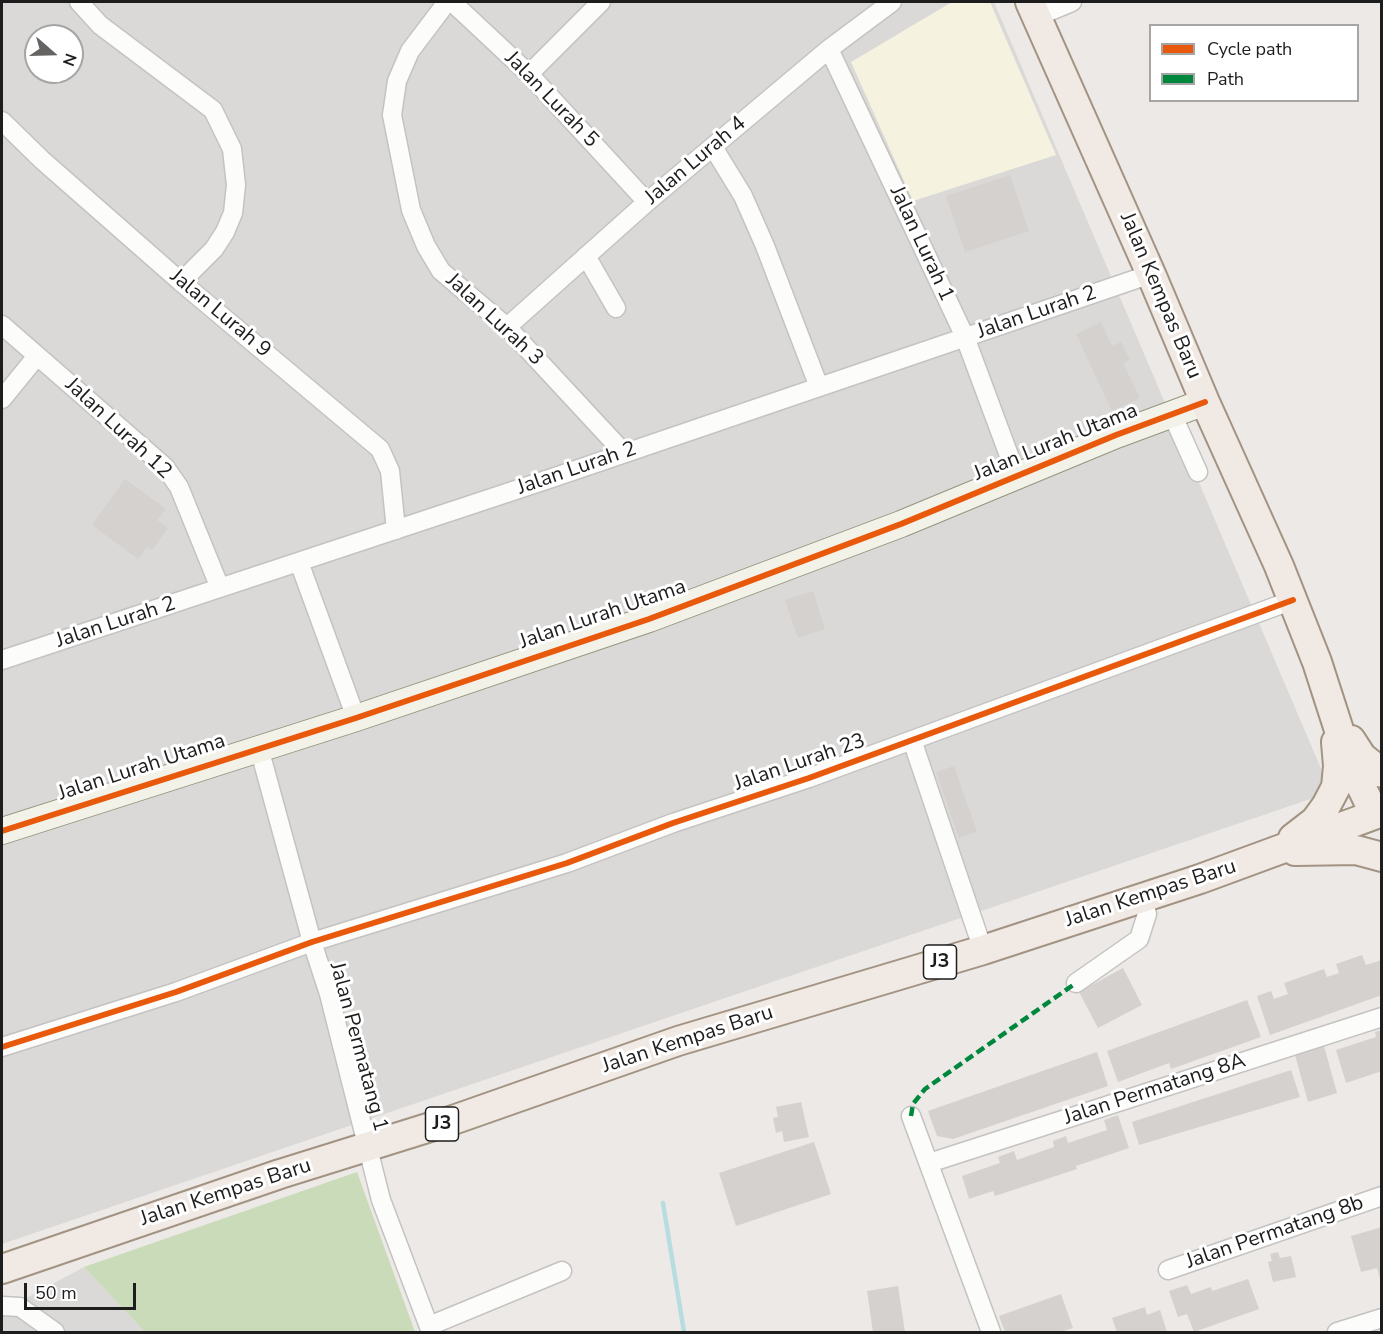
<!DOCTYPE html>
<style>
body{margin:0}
#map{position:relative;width:1383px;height:1334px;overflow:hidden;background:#ece9e6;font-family:"Nunito Sans",sans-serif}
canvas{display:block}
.frame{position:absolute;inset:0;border:3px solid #1d1d1d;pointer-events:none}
.legend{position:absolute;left:1149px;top:24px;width:210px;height:78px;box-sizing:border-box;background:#fff;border:2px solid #a5a5a5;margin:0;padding:8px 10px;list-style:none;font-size:18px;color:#1d1d1d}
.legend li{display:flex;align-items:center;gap:12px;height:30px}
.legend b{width:30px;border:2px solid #a5a5a5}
.north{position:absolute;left:24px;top:24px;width:60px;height:60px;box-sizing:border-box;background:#fff;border:2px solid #a5a5a5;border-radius:50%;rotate:110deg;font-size:16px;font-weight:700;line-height:24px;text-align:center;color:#1d1d1d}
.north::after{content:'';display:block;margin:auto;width:21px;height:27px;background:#656463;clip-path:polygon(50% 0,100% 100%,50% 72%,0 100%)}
.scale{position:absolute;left:24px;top:1283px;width:112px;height:27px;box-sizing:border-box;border:3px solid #1d1d1d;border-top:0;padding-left:8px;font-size:18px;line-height:21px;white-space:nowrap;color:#1d1d1d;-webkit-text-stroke:4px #fff;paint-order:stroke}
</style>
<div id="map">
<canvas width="1383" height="1334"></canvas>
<div class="frame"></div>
<ul class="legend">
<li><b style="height:8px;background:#e8590c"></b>Cycle path</li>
<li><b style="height:8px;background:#00873e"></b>Path</li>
</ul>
<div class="north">N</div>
<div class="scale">50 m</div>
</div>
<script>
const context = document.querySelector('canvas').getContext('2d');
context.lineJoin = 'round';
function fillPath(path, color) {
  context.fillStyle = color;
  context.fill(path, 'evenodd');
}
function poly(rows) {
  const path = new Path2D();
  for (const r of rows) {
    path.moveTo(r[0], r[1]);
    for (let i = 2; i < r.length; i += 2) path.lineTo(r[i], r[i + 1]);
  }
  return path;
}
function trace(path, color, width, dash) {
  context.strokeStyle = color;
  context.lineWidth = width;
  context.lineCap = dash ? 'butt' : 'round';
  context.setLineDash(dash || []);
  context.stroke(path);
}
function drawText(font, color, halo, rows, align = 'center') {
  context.font = font + ' "Nunito Sans",sans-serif';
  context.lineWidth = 6;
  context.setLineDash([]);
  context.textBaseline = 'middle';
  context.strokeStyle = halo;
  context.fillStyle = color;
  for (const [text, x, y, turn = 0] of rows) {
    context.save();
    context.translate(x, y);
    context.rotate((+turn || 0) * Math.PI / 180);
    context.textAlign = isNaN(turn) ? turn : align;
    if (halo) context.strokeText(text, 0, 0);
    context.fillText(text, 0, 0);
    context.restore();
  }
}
fillPath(poly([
 [2,2,994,2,1331,792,2,1244],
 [36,36,72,36,72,72,36,72],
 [84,1267,145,1332,2,1332,2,1311]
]), '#dbd9d7');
fillPath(poly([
 [952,2,990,2,1056,155,913,201,851,62]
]), '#f6f2e0');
fillPath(poly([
 [357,1172,415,1332,145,1332,84,1267]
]), '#cadbba');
trace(poly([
 [663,1203,684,1332]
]), '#b8dde0', 4.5);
fillPath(poly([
 [1010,175,1029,231,965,252,946,196],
 [1101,322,1112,346,1121,342,1130,360,1123,363,1140,398,1112,411,1076,334],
 [125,479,166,509,157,520,168,528,152,550,147,547,138,559,92,525],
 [813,591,825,629,798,638,785,600],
 [954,766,977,832,959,838,936,772],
 [1362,955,1366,965,1382,960,1382,995,1270,1035,1257,996,1271,991,1274,999,1288,994,1284,983,1324,969,1327,977,1339,973,1336,964],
 [1123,968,1142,1005,1098,1028,1079,992],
 [1247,1000,1261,1037,1171,1069,1169,1063,1118,1082,1107,1051],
 [1382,1030,1382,1071,1346,1083,1336,1050,1376,1037,1375,1032],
 [1324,1046,1337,1093,1308,1102,1295,1055],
 [1097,1052,1108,1086,953,1139,937,1136,928,1111],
 [1291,1070,1300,1097,1139,1145,1132,1122],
 [801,1102,809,1137,784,1142,782,1131,776,1133,773,1118,778,1117,776,1107],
 [1118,1115,1129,1148,1076,1166,1077,1169,995,1196,993,1191,969,1199,962,1176,1000,1163,998,1157,1014,1151,1017,1160,1054,1147,1053,1141,1066,1136,1068,1143,1107,1130,1104,1120],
 [814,1142,831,1194,736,1226,719,1173],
 [1382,1227,1382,1282,1381,1282,1377,1268,1361,1272,1351,1236],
 [1278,1252,1280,1258,1291,1256,1296,1277,1273,1282,1268,1262,1272,1261,1270,1254],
 [1248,1279,1259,1309,1194,1332,1187,1314,1178,1317,1169,1291,1187,1285,1191,1294,1211,1287,1212,1291],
 [898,1286,905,1332,873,1332,867,1291],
 [1061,1294,1073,1328,1060,1332,1005,1332,999,1316],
 [1145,1307,1147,1315,1160,1310,1167,1332,1117,1332,1112,1318]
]), '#d4d1ce');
const street = poly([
 [79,2,100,25,213,110,232,149,236,185,233,213,225,232,214,249,181,282],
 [447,2,410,51,397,81,392,115,411,210,426,246,441,271,507,327,624,453],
 [452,2,529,74,647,202],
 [1036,17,1072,2],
 [829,49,965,337,1017,477],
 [529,74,601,2],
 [2,121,42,160,181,282,380,449,390,471,396,530],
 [713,147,743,196,765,246,819,387],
 [586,256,616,308],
 [2,325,165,467,179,487,220,588],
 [507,327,647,202,829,49,892,2],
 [2,399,37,356],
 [1172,414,1198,472],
 [299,562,356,718],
 [2,660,555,477,1151,274],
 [912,740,983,950],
 [259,748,312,942,329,994,381,1200,431,1332],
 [1076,983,1139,939,1147,914,1143,897],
 [2,1047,176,992,312,942,567,863,673,823,809,778,1293,600],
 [911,1116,991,1332],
 [929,1163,1382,1017],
 [1168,1270,1382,1196],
 [2,1306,20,1307,55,1332],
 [429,1326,562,1271],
 [1337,1332,1382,1318]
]);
const secondary = poly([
 [2,831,356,718,649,619,901,524,1116,435,1205,402]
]);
const primary = poly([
 [1030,2,1151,274,1205,402,1279,566,1317,662,1349,761,1374,813],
 [1351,740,1362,757,1382,773],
 [1293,838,1315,821,1326,806,1336,787,1338,766,1336,742],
 [1295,851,1356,850,1382,857],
 [2,1269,280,1174,453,1120,678,1041,983,950,1200,879,1382,812]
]);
trace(street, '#c4c3c2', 21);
trace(secondary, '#96947e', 28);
trace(primary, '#a29382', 32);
trace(street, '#fcfcfb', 18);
trace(secondary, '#f3f2e9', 26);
trace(primary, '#f1e9e3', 28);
trace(poly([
 [911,1116,913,1104,925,1089,1076,983]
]), '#00873e', 4.5, [9, 4.5]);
trace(poly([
 [2,831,356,718,649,619,901,524,1116,435,1205,402],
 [2,1047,176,992,312,942,567,863,673,823,809,778,1293,600]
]), '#e8590c', 6);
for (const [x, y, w] of [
 [940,962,33],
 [442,1124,33]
]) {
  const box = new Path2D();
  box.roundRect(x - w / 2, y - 17, w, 34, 4.5);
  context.fillStyle = '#fff';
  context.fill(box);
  trace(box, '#1d1d1d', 1.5);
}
drawText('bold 20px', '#1d1d1d', null, [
 ["J3",940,962],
 ["J3",442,1124]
]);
drawText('21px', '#1d1d1d', '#fff', [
 ["Jalan Lurah 5",551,100,46],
 ["Jalan Lurah 4",696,161,-40],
 ["Jalan Lurah 1",921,244,65],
 ["Jalan Kempas Baru",1160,296,67],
 ["Jalan Lurah 2",1037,313,-19],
 ["Jalan Lurah 9",220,314,40],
 ["Jalan Lurah 3",494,320,43],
 ["Jalan Lurah 12",118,429,43],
 ["Jalan Lurah Utama",1056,443,-22],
 ["Jalan Lurah 2",577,469,-19],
 ["Jalan Lurah Utama",603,615,-19],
 ["Jalan Lurah 2",116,623,-18],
 ["Jalan Lurah 23",800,763,-19],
 ["Jalan Lurah Utama",142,768,-18],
 ["Jalan Kempas Baru",1151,894,-18],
 ["Jalan Kempas Baru",688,1040,-18],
 ["Jalan Permatang 1",358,1047,75],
 ["Jalan Permatang 8A",1155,1090,-18],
 ["Jalan Kempas Baru",226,1193,-18],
 ["Jalan Permatang 8b",1275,1233,-19]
]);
</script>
